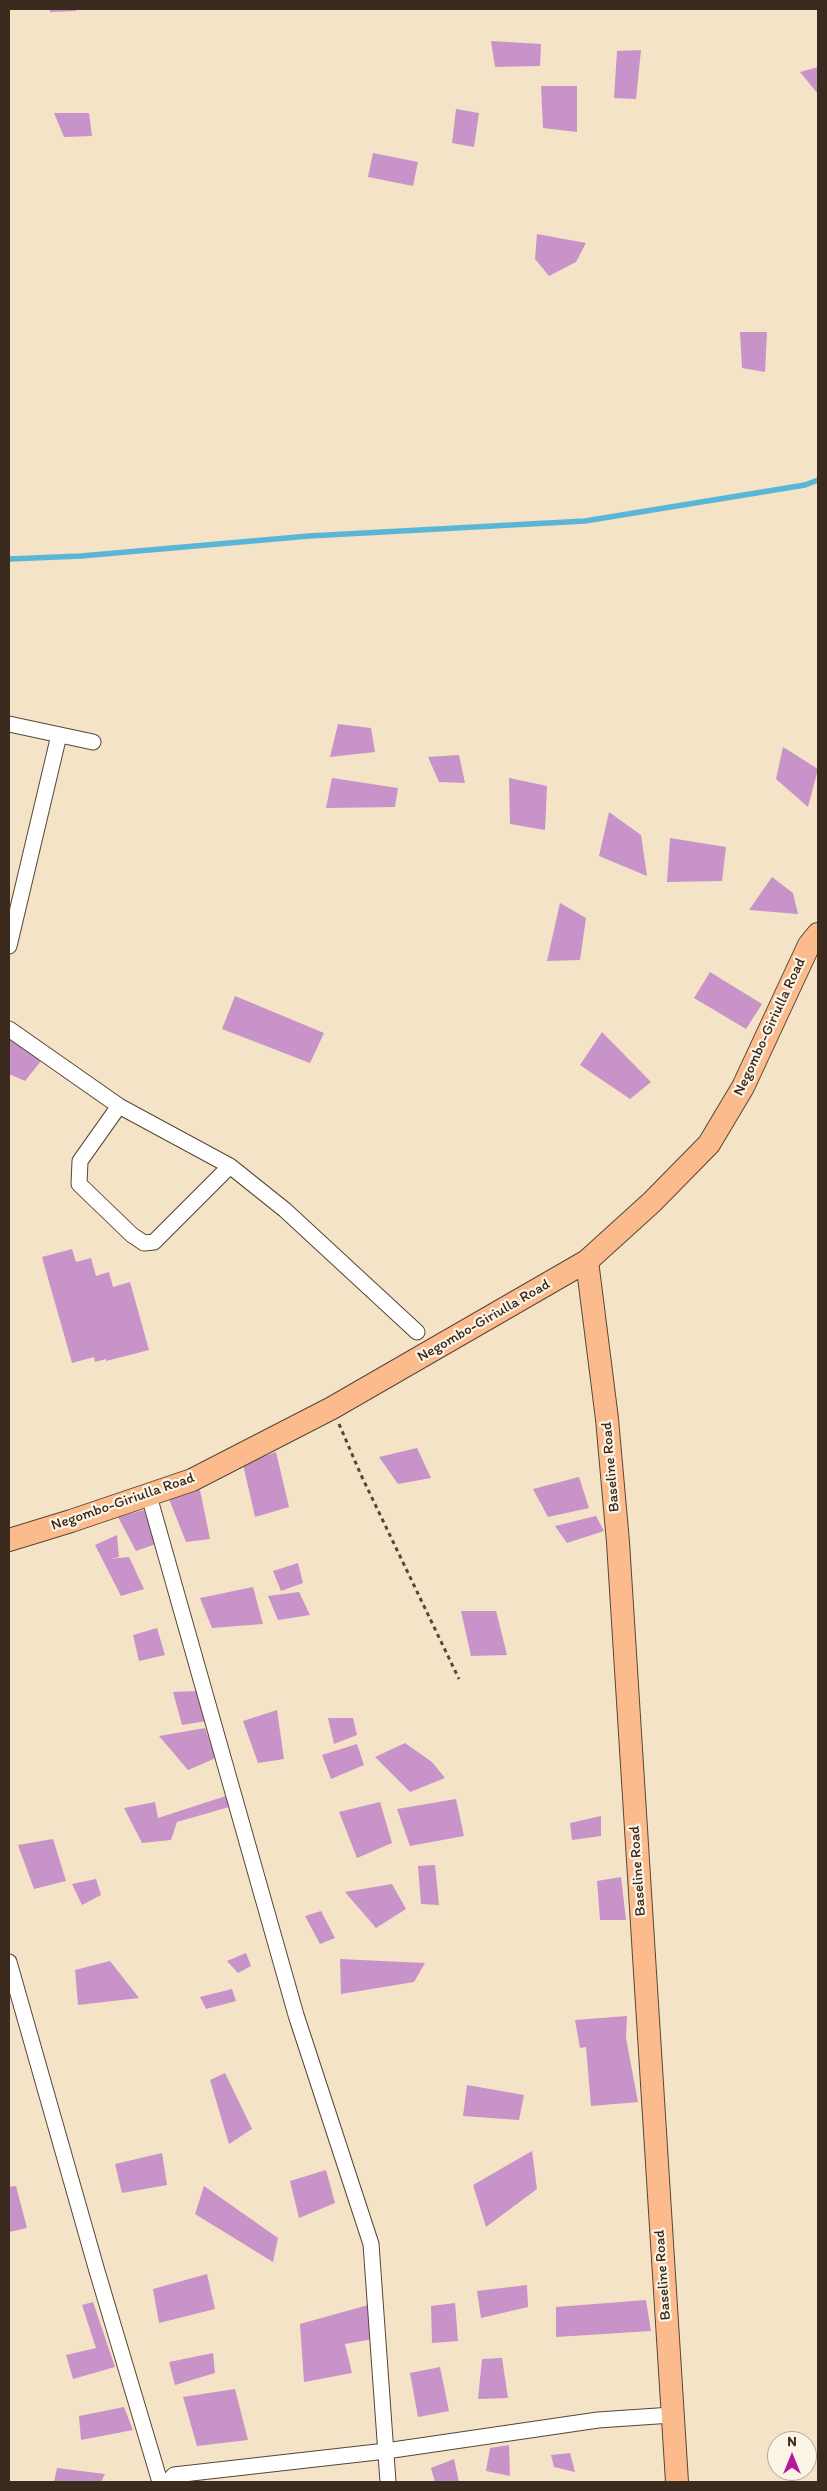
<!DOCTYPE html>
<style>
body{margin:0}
#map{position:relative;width:827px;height:2491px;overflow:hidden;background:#f4e3c6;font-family:Itim,sans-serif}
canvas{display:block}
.frame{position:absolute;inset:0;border:10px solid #3b2a1e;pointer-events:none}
.north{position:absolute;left:767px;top:2431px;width:50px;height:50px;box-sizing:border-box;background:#fcf5e5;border:1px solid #afa495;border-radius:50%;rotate:0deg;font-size:14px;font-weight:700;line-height:20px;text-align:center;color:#3b2a1e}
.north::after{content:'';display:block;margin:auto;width:18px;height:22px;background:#b5179e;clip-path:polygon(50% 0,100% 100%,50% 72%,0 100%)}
</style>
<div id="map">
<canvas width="827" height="2491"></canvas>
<div class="frame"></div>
<div class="north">N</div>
</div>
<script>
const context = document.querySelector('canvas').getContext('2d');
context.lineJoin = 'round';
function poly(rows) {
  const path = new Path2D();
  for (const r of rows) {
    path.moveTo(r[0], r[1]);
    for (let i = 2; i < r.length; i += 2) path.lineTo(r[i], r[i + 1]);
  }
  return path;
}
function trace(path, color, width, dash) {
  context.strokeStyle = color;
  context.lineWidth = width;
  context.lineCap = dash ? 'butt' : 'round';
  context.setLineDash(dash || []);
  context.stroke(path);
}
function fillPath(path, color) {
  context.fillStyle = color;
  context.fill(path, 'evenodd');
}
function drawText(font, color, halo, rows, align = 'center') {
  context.font = font + ' Itim,sans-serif';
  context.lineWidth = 4.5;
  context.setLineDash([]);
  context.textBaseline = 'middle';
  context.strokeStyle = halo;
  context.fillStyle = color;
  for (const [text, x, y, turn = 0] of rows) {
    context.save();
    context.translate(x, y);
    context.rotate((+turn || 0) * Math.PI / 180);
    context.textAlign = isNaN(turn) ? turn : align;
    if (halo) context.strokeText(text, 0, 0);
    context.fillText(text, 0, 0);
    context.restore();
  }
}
trace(poly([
 [9,559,81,556,309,536,585,521,805,485,818,480]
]), '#59b6d7', 5.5);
fillPath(poly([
 [50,9,76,9,76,11,50,12],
 [491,41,541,44,540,66,495,67],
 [641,50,636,99,614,98,617,51],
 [818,67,818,94,800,72],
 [541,86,577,86,577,132,543,128],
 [456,109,479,113,474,147,452,143],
 [54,113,89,113,92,136,64,137],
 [373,153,418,162,413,186,368,177],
 [537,234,586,243,576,262,549,276,535,259],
 [740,332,767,332,765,372,742,368],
 [338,724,371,728,375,752,330,757],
 [783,747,818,769,808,807,776,779],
 [459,755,465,783,439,782,428,757],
 [332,778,398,788,395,807,326,808],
 [509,778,547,786,545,830,510,824],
 [609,812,641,835,647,876,599,856],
 [670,838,726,847,722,881,667,882],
 [772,877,793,893,798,914,749,910],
 [560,903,586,918,580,960,547,961],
 [710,972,762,1004,746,1029,694,998],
 [235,996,324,1033,310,1063,222,1029],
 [602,1032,651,1082,630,1099,580,1065],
 [9,1039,41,1061,25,1081,9,1074],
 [72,1249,76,1262,91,1258,96,1276,109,1272,113,1287,130,1282,149,1350,106,1361,106,1359,95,1362,94,1357,72,1363,42,1257],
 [417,1448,431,1478,398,1484,379,1457],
 [276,1452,289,1507,255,1517,243,1464],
 [579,1477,589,1508,548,1517,533,1489],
 [200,1490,210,1539,186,1542,169,1499],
 [144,1510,156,1544,136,1551,118,1517],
 [596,1516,604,1531,567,1543,555,1526],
 [117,1535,119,1557,109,1559,129,1557,144,1589,121,1596,95,1545],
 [298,1563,303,1583,281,1591,273,1571],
 [253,1587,263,1624,212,1628,200,1598],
 [299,1592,310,1615,278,1620,268,1596],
 [461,1611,496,1611,507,1655,471,1656],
 [157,1628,165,1655,139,1661,133,1635],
 [197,1691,207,1721,182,1725,173,1692],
 [277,1710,284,1759,258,1763,243,1721],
 [328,1718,353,1718,357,1735,334,1744],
 [205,1728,216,1758,188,1770,159,1736],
 [405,1743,432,1762,445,1778,410,1792,375,1757],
 [357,1744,364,1765,331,1779,322,1755],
 [226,1796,229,1807,177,1822,171,1840,142,1843,124,1808,155,1802,158,1818],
 [456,1799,464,1836,410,1846,397,1809],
 [380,1802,392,1843,357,1858,339,1812],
 [601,1816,601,1836,572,1840,570,1823],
 [53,1839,66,1881,34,1889,18,1845],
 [435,1865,439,1905,421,1904,418,1866],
 [621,1877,626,1920,600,1920,597,1881],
 [96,1879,101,1895,82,1905,72,1884],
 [392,1884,406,1909,376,1928,345,1892],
 [321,1911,335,1938,320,1944,305,1916],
 [246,1953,251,1966,238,1973,227,1961],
 [340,1959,425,1963,414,1982,341,1994],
 [110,1961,139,1998,78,2005,75,1970],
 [232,1989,236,2001,206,2009,200,1997],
 [627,2016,626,2038,638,2102,591,2106,586,2047,580,2048,575,2020],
 [225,2073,252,2129,229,2144,210,2080],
 [467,2085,524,2095,519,2120,463,2116],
 [532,2151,537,2189,486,2227,473,2185],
 [162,2153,167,2185,122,2193,115,2164],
 [326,2170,335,2203,299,2218,290,2181],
 [16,2186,27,2228,9,2232,9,2187],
 [204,2186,278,2238,273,2262,195,2214],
 [207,2274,215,2309,159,2323,153,2289],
 [527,2285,528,2307,481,2318,477,2291],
 [646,2300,651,2331,556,2337,556,2307],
 [93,2302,115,2367,73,2379,66,2355,96,2348,82,2305],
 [455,2303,458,2341,432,2343,431,2306],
 [368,2305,373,2339,345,2344,352,2373,304,2382,300,2324],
 [213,2353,215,2373,175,2385,169,2362],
 [502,2358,508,2398,478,2399,482,2359],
 [440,2367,449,2411,418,2417,410,2373],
 [235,2389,248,2440,197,2446,183,2397],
 [124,2407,133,2430,81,2440,79,2416],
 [509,2445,510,2476,486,2471,490,2448],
 [570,2453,575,2472,554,2467,551,2455],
 [454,2459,459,2482,435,2482,431,2468],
 [57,2468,105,2474,101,2482,54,2482]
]), '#c793c9');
const street = poly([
 [9,724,93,742],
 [9,946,59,735],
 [9,1029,119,1106,230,1166,285,1210,417,1332],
 [119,1106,80,1161,79,1184,132,1235,144,1243,154,1242,230,1166],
 [149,1496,296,2015,371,2244,388,2482],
 [9,1962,97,2271,160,2482],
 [168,2482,174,2475,386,2451,598,2420,672,2415]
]);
const primary = poly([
 [587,1261,607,1419,618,1542,677,2482],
 [9,1540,71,1521,192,1480,332,1408,587,1261,652,1202,709,1144,743,1087,809,945,818,934]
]);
trace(street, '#574637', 17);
trace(primary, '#574637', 24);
trace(poly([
 [339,1424,361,1475,459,1679]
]), '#574637', 3, [4, 4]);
trace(street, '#fff', 15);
trace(primary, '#fbbb8c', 22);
drawText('15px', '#3b2a1e', '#fcf5e5', [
 ["Negombo-Giriulla Road",770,1027,-65],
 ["Negombo-Giriulla Road",484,1321,-30],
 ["Baseline Road",611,1467,-95],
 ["Negombo-Giriulla Road",123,1502,-19],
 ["Baseline Road",638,1871,-94],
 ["Baseline Road",663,2275,-94]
]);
</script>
